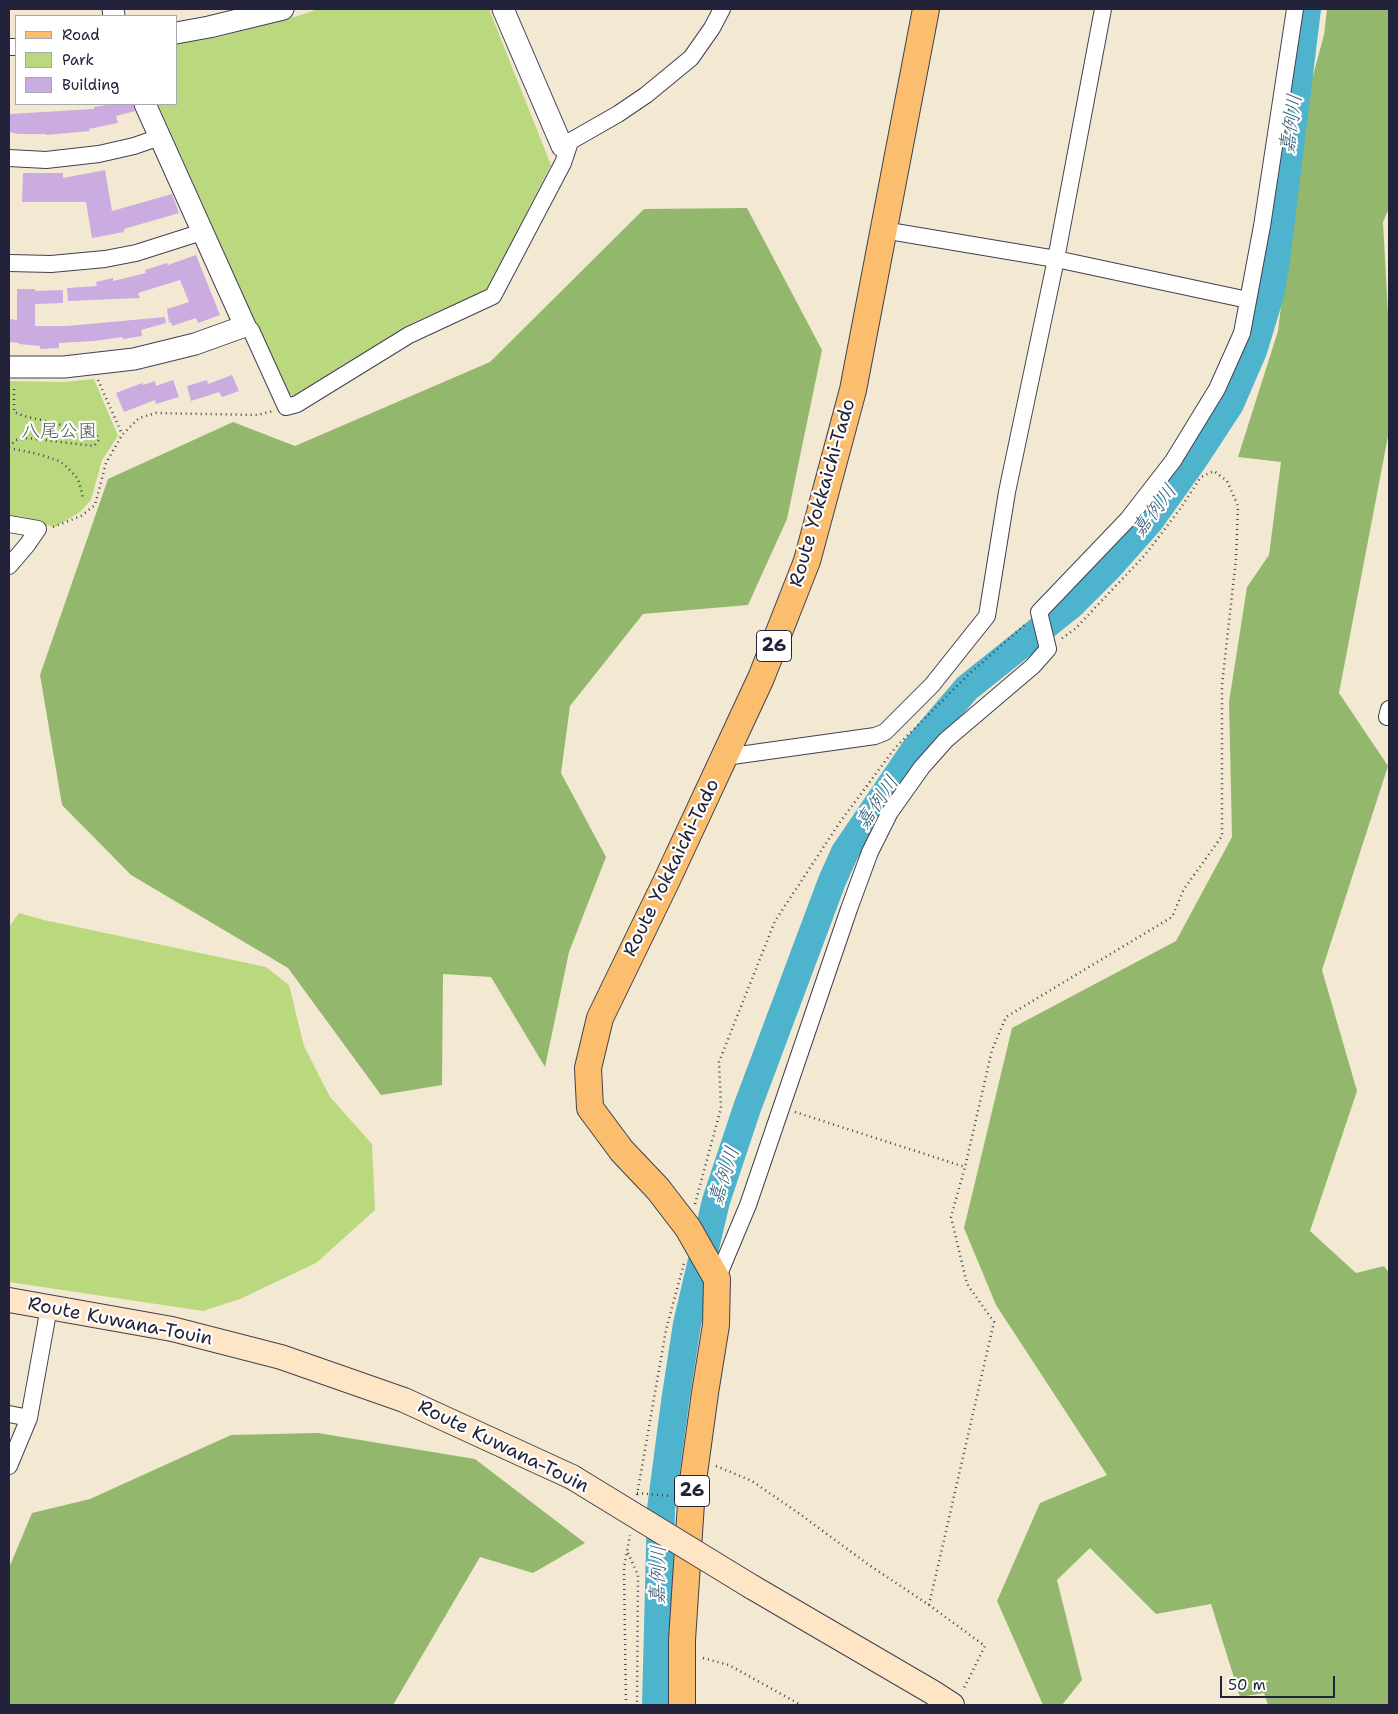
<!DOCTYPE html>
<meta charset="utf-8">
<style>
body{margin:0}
#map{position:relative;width:1398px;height:1714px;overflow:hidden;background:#f3e9d2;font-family:"Shantell Sans",sans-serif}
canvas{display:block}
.frame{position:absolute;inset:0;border:10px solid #22223b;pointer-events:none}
.legend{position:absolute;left:15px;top:15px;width:162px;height:90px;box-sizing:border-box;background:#fff;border:1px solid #a7a7b1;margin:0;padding:6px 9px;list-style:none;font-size:15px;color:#22223b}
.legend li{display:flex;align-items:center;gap:10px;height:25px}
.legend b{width:25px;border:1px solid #a7a7b1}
.scale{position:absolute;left:1220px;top:1676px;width:115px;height:22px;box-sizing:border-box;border:2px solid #22223b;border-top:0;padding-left:6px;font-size:15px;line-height:18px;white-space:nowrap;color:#22223b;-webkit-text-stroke:4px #fff;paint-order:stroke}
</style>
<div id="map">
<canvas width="1398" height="1714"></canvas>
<div class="frame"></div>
<ul class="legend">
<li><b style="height:6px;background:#fbbe6e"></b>Road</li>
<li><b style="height:14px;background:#bad87e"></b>Park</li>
<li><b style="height:14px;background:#cbace0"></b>Building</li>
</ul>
<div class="scale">50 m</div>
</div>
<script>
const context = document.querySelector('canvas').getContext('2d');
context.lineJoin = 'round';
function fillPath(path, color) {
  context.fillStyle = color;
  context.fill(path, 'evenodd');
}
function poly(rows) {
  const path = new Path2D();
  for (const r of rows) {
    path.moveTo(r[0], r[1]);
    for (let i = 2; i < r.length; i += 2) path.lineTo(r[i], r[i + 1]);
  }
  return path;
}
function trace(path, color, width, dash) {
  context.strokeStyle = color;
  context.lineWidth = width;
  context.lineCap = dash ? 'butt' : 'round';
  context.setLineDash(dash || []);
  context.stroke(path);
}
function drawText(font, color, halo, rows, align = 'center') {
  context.font = font + ' "Shantell Sans","Klee One",sans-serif';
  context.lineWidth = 4.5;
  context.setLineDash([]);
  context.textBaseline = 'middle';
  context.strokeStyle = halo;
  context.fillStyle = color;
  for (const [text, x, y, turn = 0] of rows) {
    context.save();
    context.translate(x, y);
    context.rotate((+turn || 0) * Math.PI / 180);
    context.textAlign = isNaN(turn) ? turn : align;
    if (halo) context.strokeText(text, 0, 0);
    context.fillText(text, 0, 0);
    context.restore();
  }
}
fillPath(poly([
 [318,9,489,9,551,165,487,290,412,323,293,396,287,393,158,104,176,104,176,44,219,37,301,15],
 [94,379,118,436,102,460,91,500,80,512,55,527,9,516,9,381,64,382],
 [19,913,44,920,266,967,289,985,304,1046,330,1097,372,1144,375,1210,316,1263,240,1299,203,1311,9,1282,9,927]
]), '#bad87e');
fillPath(poly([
 [1327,9,1389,9,1389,208,1383,222,1389,332,1389,431,1339,693,1388,766,1322,970,1357,1091,1310,1231,1356,1273,1384,1266,1389,1273,1389,1705,1268,1705,1264,1693,1240,1697,1211,1604,1156,1614,1090,1548,1057,1580,1082,1680,1062,1705,1043,1705,997,1601,1040,1503,1107,1475,996,1305,964,1228,1012,1028,1176,941,1232,837,1229,702,1247,587,1269,555,1281,462,1238,457,1278,331,1306,101,1324,35],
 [747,208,822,350,787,519,748,605,643,614,570,706,561,773,606,857,569,952,545,1067,491,977,443,974,442,1085,381,1095,288,968,131,875,62,805,40,675,108,479,233,422,295,446,490,362,644,209],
 [318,1433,475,1459,585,1543,533,1573,480,1557,393,1705,9,1705,9,1568,32,1513,90,1499,231,1435]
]), '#93b86d');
trace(poly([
 [656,1705,661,1509,675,1402,687,1324,716,1201,747,1108,832,881,845,852,915,749,967,688,1071,605,1110,566,1149,522,1194,459,1230,404,1253,351,1270,295,1276,260,1307,9]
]), '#4eb3cd', 28);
fillPath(poly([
 [114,104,133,104,135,111,116,116,118,123,89,129,90,131,46,135,46,134,18,134,9,132,9,114,94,109,94,107],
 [105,170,112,211,172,194,179,213,124,229,124,232,92,238,86,202,22,202,23,173,63,173,63,178],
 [196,255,220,315,198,323,196,318,172,326,171,322,169,323,167,309,189,302,180,280,138,293,140,298,68,301,67,288,97,286,96,282,113,278,113,281,146,273,145,270,167,263,168,265],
 [17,289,35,289,35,291,63,290,63,303,35,304,35,326,67,326,165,317,166,323,141,330,142,336,123,339,122,337,94,341,59,343,59,348,40,349,40,346,19,344,19,343,9,342,9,319,17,320],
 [232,375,239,391,222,397,219,392,191,401,187,386,207,380,208,384],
 [173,380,179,397,156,404,155,400,124,412,116,393,142,383,143,385,155,381,156,386]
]), '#cbace0');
const minor = poly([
 [9,47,16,47],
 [562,146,618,114,646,95,691,58,712,28,722,9],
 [9,158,46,160,99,154,134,146,160,137],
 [883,230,1056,259,1248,300],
 [9,263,51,264,105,259,136,253,202,232],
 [245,326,251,330,286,407,297,404,409,335,493,296,563,163,570,142],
 [9,524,38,529,27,545,9,566],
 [1387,717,1389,709],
 [725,757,875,736,885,732,932,685,987,616,1007,492,1056,259,1103,9],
 [717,1279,748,1205,849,909,870,852,890,812,922,767,946,740,1033,666,1048,649,1039,612,1128,519,1173,461,1217,389,1242,333,1262,226,1295,9],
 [9,1414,29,1418],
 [9,1466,29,1418,49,1307]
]);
const tertiary = poly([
 [113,9,114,16],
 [503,9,562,146],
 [176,33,209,27,283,9],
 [9,367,64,367,134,359,195,344,245,326,145,104]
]);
const secondary = poly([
 [9,1300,172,1329,281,1357,404,1400,572,1477],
 [752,1587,932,1692,952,1705]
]);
const primary = poly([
 [682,1705,682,1640,692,1488,705,1393,716,1325,717,1279,688,1228,658,1189,622,1151,590,1108,588,1068,600,1018,666,882,761,678,807,561,853,390,926,9]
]);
trace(minor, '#414052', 18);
trace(tertiary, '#414052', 23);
trace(secondary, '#414052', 26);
trace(primary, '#414052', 28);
trace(poly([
 [98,380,122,434],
 [9,447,16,440,27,438,94,446,99,440,96,434,91,432,24,416,14,412,14,386],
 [9,448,38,454,59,461,67,467,78,479,82,493,83,500],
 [53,527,81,516,95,505,106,463,122,435,139,418,156,413,258,415,273,411],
 [795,1112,965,1167],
 [695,1204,721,1108,719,1062,775,921,840,822,895,748,969,674,1027,623],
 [716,1466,752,1481,797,1512,869,1565,929,1605,985,1646,963,1690],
 [637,1493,671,1496],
 [637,1495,666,1330,684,1263],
 [628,1553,638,1575,637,1705],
 [929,1605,994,1322,967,1284,951,1217,965,1167,992,1050,1006,1017,1172,917,1184,889,1222,836,1222,685,1236,559,1238,506,1227,481,1214,471,1201,477,1180,509,1145,555,1075,629,1061,639],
 [703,1658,729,1665,801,1705],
 [626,1705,624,1568,630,1535]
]), '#414052', 2.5, [1, 4]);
trace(minor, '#fff', 16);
trace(tertiary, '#fff', 21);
trace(secondary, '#fde5c5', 24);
trace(primary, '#fbbe6e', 26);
const secondaryBridge = poly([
 [572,1477,752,1587]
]);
trace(secondaryBridge, '#414052', 26, []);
trace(secondaryBridge, '#fde5c5', 24);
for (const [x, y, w] of [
 [774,646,35],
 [692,1491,35]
]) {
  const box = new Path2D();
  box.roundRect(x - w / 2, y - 15.5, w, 31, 4);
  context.fillStyle = '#fff';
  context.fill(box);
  trace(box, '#22223b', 1);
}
drawText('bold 18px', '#22223b', null, [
 ["26",774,646],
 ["26",692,1491]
]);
drawText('19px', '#50594f', '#fff', [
 ["八尾公園",59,432]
]);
drawText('19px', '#22223b', '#fff', [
 ["Route Yokkaichi-Tado",823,493,-74],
 ["Route Yokkaichi-Tado",672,868,-64],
 ["Route Kuwana-Touin",120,1322,11],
 ["Route Kuwana-Touin",503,1447,26]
]);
drawText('italic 20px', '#345c75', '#fff', [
 ["嘉例川",1292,124,-82],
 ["嘉例川",1155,511,-53],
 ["嘉例川",878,803,-56],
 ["嘉例川",725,1176,-72],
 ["嘉例川",659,1575,-89]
]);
</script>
